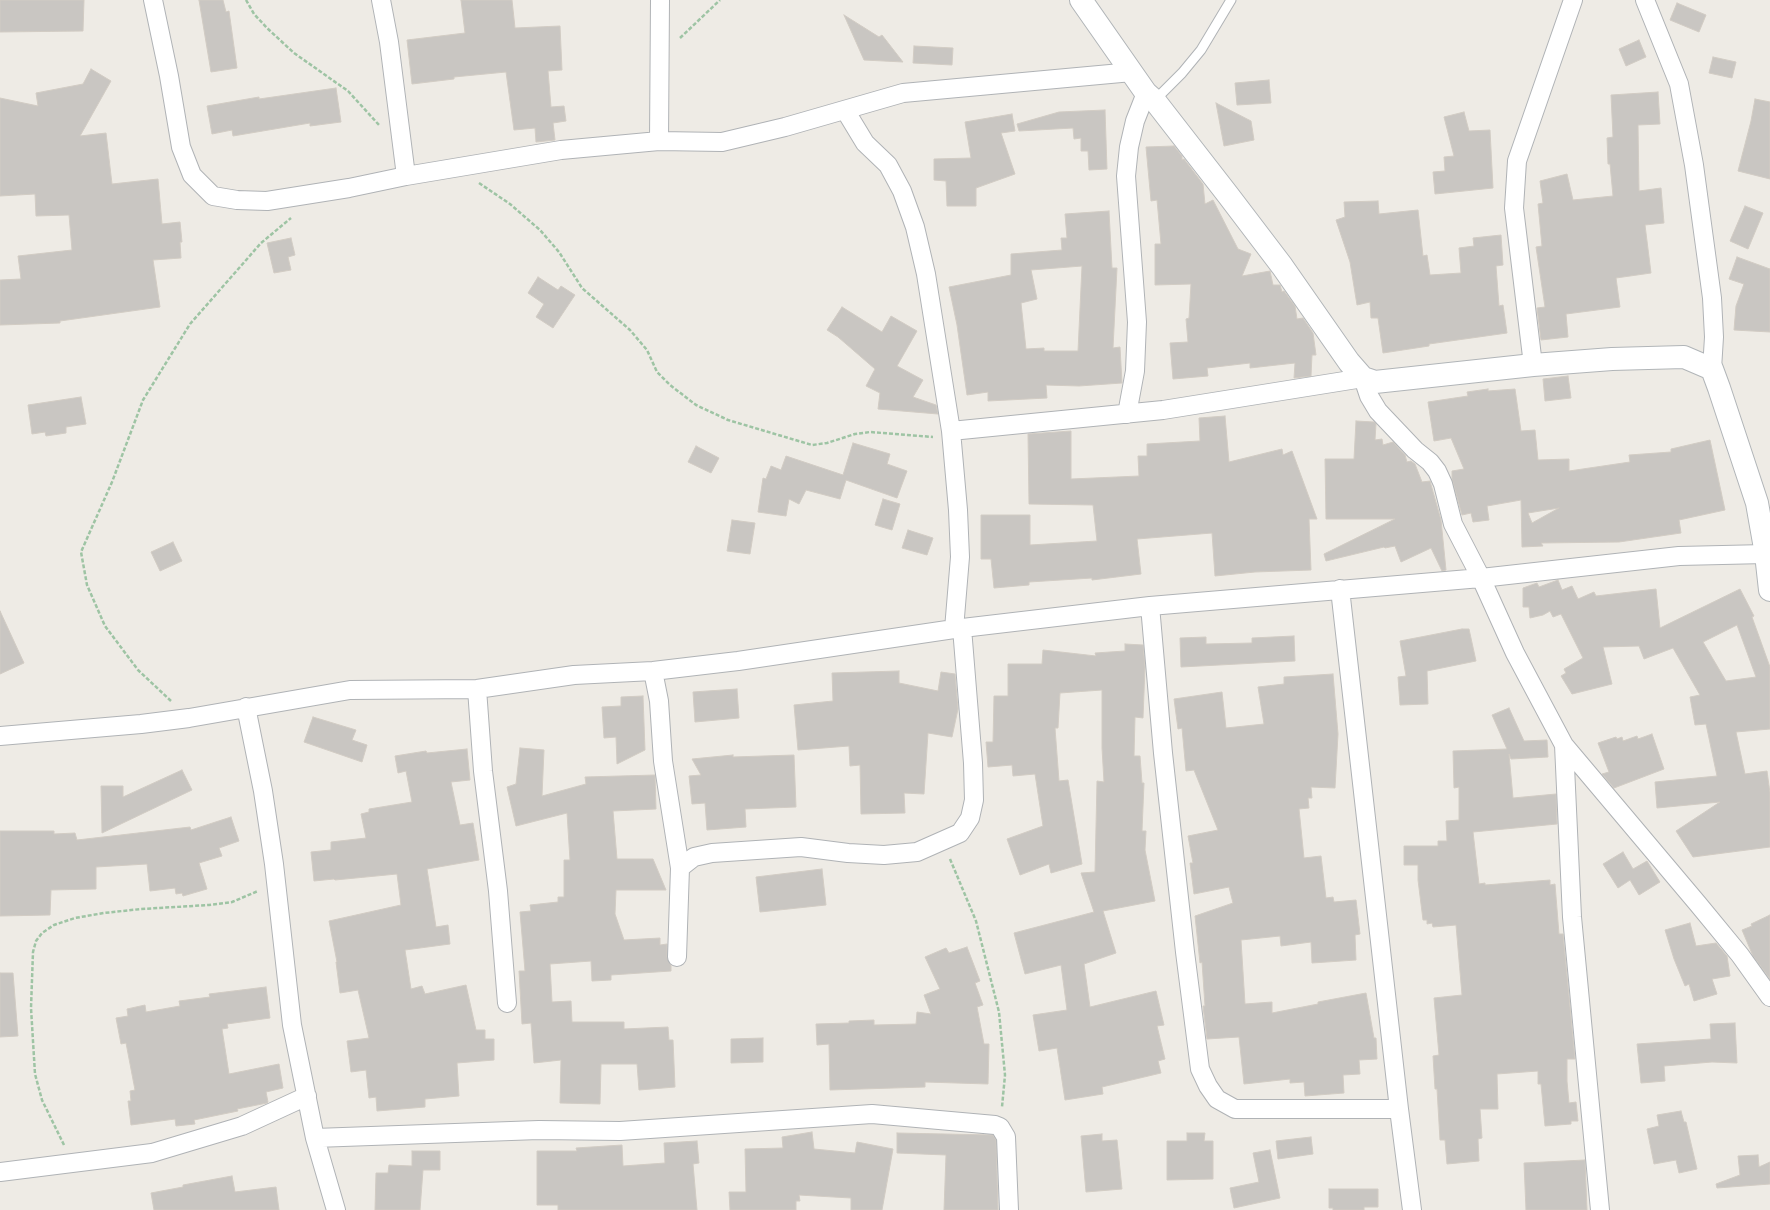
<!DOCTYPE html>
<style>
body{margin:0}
canvas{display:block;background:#eeebe5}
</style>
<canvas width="1770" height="1210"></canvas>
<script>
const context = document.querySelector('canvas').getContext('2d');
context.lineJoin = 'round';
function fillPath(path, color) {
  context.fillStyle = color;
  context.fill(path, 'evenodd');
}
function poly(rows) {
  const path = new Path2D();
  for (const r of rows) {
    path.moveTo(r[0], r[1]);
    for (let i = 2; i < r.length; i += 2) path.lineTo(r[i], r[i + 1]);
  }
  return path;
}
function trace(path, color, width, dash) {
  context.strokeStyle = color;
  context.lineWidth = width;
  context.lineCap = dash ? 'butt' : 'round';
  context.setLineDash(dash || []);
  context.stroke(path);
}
const building = poly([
 [0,0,84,0,83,31,0,32,0,0],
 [199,0,223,0,226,12,229,11,237,68,211,72,199,0],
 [461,0,512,0,515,28,560,26,562,70,548,71,551,107,564,106,566,121,553,123,555,140,536,142,535,128,514,130,506,72,454,77,454,79,412,84,407,40,465,33,461,0],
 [1677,3,1706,15,1699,32,1670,20,1677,3],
 [844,15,879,37,882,35,903,62,864,60,844,15],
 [1639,40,1646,57,1626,66,1619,49,1639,40],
 [914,46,953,48,952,65,913,63,914,46],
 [1713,57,1736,62,1732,78,1709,73,1713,57],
 [91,69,111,81,80,136,106,133,112,184,158,179,162,224,180,222,182,242,180,242,181,258,153,260,160,307,60,321,60,323,0,325,0,280,21,279,18,256,72,250,69,215,36,216,35,194,0,196,0,98,38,106,36,93,83,84,91,69],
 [1269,80,1271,103,1237,105,1235,83,1269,80],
 [336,88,341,122,310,126,310,123,233,136,232,130,212,134,207,106,259,97,259,99,336,88],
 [1658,92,1660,124,1638,125,1639,191,1661,188,1664,223,1645,225,1651,273,1616,278,1620,307,1566,314,1568,337,1541,340,1537,308,1545,307,1536,247,1542,246,1538,204,1543,203,1540,181,1567,174,1573,200,1613,196,1610,164,1608,164,1607,138,1613,137,1611,95,1658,92],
 [1755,99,1770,102,1770,179,1738,171,1751,121,1755,99],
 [1216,103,1251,121,1254,140,1224,146,1216,103],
 [1105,110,1107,169,1089,170,1088,151,1081,151,1081,138,1074,139,1073,128,1019,131,1017,124,1059,112,1105,110],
 [1464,112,1469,131,1490,130,1493,188,1435,194,1433,172,1445,171,1444,157,1454,156,1444,117,1464,112],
 [1012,114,1015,131,1001,133,1015,174,976,188,976,206,947,206,946,181,934,180,934,159,971,158,965,122,1012,114],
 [1174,146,1182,156,1182,160,1184,159,1203,184,1205,204,1213,200,1238,249,1251,254,1242,276,1270,271,1273,285,1280,285,1282,292,1284,291,1295,306,1297,319,1303,318,1313,333,1316,355,1312,355,1311,376,1294,378,1295,363,1250,368,1250,363,1207,368,1208,376,1173,379,1170,343,1188,342,1186,319,1189,318,1191,284,1155,285,1155,244,1161,244,1157,200,1151,201,1146,147,1174,146],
 [1378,201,1379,214,1418,210,1423,256,1427,255,1430,275,1461,273,1459,248,1474,246,1473,238,1501,235,1503,265,1496,266,1499,306,1503,305,1507,333,1429,344,1429,346,1383,353,1378,318,1371,318,1370,302,1357,305,1350,262,1336,220,1345,217,1344,202,1378,201],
 [1745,206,1763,213,1748,249,1730,241,1745,206],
 [1109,211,1112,268,1117,268,1113,348,1120,347,1122,383,1079,386,1046,385,1047,398,988,401,988,392,967,395,957,325,949,287,1011,275,1011,254,1062,250,1061,238,1067,238,1065,214,1109,211],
 [1082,266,1078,351,1044,351,1044,348,1026,349,1021,303,1037,299,1031,270,1082,266],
 [291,238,295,255,288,257,291,270,274,273,267,243,291,238],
 [1737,257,1770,269,1770,332,1734,330,1736,306,1744,284,1729,279,1737,257],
 [538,277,558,290,561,286,575,295,553,328,536,317,544,304,528,293,538,277],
 [842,307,882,332,891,316,917,331,897,366,923,380,913,397,936,405,938,414,878,409,880,393,866,386,875,369,838,337,827,330,842,307],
 [1568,376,1571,398,1545,401,1543,379,1568,376],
 [1488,389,1488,391,1515,389,1521,431,1535,430,1538,460,1569,459,1569,471,1630,462,1629,455,1671,452,1671,449,1710,440,1725,510,1679,520,1681,533,1619,542,1541,543,1543,546,1522,547,1521,500,1487,506,1489,520,1473,522,1471,513,1462,515,1452,479,1452,471,1464,469,1451,438,1434,441,1428,402,1468,396,1467,392,1488,389],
 [1559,508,1532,523,1528,513,1559,508],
 [81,397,86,424,66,427,66,433,46,436,45,432,32,434,28,405,81,397],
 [1225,416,1229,462,1282,449,1283,455,1292,451,1317,519,1309,519,1311,570,1255,572,1215,576,1212,533,1137,539,1141,574,1092,580,1092,578,1029,582,1029,585,994,588,991,559,981,559,981,515,1030,515,1030,545,1097,541,1093,505,1029,504,1028,434,1071,431,1071,479,1139,476,1138,456,1147,456,1147,444,1200,441,1199,418,1225,416],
 [1356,421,1374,422,1376,424,1375,440,1382,439,1383,445,1393,442,1405,455,1407,462,1411,461,1415,464,1422,482,1430,481,1441,520,1446,570,1442,571,1431,548,1401,562,1395,546,1385,548,1384,547,1326,561,1324,554,1395,519,1326,519,1325,459,1354,459,1356,421],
 [853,443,890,454,887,464,907,471,897,498,846,480,840,499,806,490,799,504,789,499,786,516,758,512,763,478,766,479,771,466,781,470,786,456,843,475,853,443],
 [696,446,719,458,711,473,688,462,696,446],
 [883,499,900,504,892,530,875,525,883,499],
 [732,520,755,523,750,554,727,551,732,520],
 [908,530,933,538,927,555,902,548,908,530],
 [173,542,182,561,160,571,151,552,173,542],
 [1558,580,1562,590,1572,586,1578,599,1594,592,1596,596,1656,589,1660,628,1740,589,1754,616,1752,617,1770,667,1770,729,1736,732,1745,774,1767,771,1770,793,1770,847,1693,857,1676,831,1720,802,1657,808,1655,782,1717,776,1706,724,1695,725,1690,697,1700,695,1673,648,1644,659,1639,646,1603,647,1612,684,1572,694,1561,676,1566,673,1564,669,1583,658,1561,614,1553,617,1550,611,1543,615,1530,618,1529,607,1523,607,1523,588,1537,583,1539,587,1558,580],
 [1737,625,1756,677,1726,681,1703,642,1737,625],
 [0,611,24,663,0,674,0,611],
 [1462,629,1469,629,1476,661,1427,671,1428,704,1400,705,1398,677,1406,676,1400,641,1462,629],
 [1294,636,1295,661,1181,667,1180,638,1206,637,1206,644,1252,643,1252,638,1294,636],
 [1125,644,1143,645,1145,667,1143,718,1135,717,1134,756,1140,756,1142,783,1144,783,1142,831,1146,831,1145,850,1155,901,1103,911,1116,953,1084,964,1090,1007,1156,991,1164,1025,1157,1026,1165,1059,1158,1061,1161,1073,1102,1087,1103,1094,1065,1100,1057,1048,1039,1051,1033,1015,1067,1010,1061,965,1025,974,1014,933,1094,912,1081,873,1095,872,1097,781,1104,782,1102,748,1102,690,1060,693,1058,728,1055,728,1059,781,1068,780,1082,864,1051,873,1049,864,1020,875,1007,839,1043,826,1035,774,1013,776,1012,765,988,767,986,742,993,742,994,696,1008,696,1008,664,1042,664,1043,650,1096,656,1095,653,1125,651,1125,644],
 [899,671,899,683,938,691,941,672,955,674,958,709,952,737,928,733,924,794,904,793,905,813,861,814,860,765,850,766,849,746,798,750,794,705,833,701,832,673,899,671],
 [1333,674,1338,734,1335,788,1311,787,1312,798,1308,798,1309,808,1299,809,1304,858,1321,856,1326,898,1333,897,1334,902,1356,900,1360,934,1355,935,1356,960,1312,963,1311,942,1281,946,1280,936,1241,940,1245,1004,1272,1002,1272,1013,1318,1004,1318,1002,1366,993,1374,1038,1376,1038,1377,1059,1359,1060,1360,1074,1343,1075,1344,1093,1305,1096,1304,1082,1290,1083,1290,1079,1244,1084,1239,1037,1207,1039,1203,1006,1205,1006,1202,962,1200,963,1195,916,1233,903,1229,887,1194,894,1190,863,1193,863,1188,836,1218,830,1194,770,1186,771,1182,728,1178,729,1174,699,1222,692,1226,728,1264,724,1258,687,1284,684,1284,677,1333,674],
 [737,689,739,718,695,722,693,692,737,689],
 [643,696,645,750,617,764,616,737,604,738,602,707,621,706,621,697,643,696],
 [1509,708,1524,741,1547,740,1548,757,1511,759,1509,754,1513,798,1556,794,1557,824,1473,832,1479,884,1485,883,1485,885,1550,880,1550,885,1555,884,1559,934,1563,934,1575,1059,1567,1059,1567,1081,1569,1103,1576,1102,1578,1121,1571,1121,1571,1124,1545,1126,1541,1084,1538,1084,1538,1071,1497,1074,1498,1109,1480,1109,1482,1138,1478,1139,1479,1161,1447,1164,1445,1140,1440,1140,1437,1089,1435,1089,1433,1056,1439,1055,1434,998,1462,995,1456,925,1433,927,1432,923,1427,924,1427,920,1423,920,1418,880,1418,865,1404,865,1404,846,1438,846,1438,841,1447,841,1446,821,1459,820,1459,787,1454,788,1453,751,1507,749,1492,715,1509,708],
 [313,717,356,730,352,740,367,745,362,762,304,742,313,717],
 [1652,734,1664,769,1614,788,1602,774,1609,772,1598,743,1616,737,1617,739,1622,737,1623,741,1637,736,1638,739,1652,734],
 [520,748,544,750,542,796,586,784,585,777,655,775,656,809,613,811,617,859,653,859,666,890,616,890,615,914,624,940,660,938,660,945,667,944,667,957,671,965,671,971,611,975,611,980,592,981,591,961,550,964,552,1002,571,1001,572,1022,624,1022,624,1029,668,1027,669,1040,673,1040,675,1087,639,1090,637,1064,601,1064,600,1104,560,1103,561,1060,534,1063,531,1023,522,1024,519,971,525,971,520,912,531,911,530,905,558,902,558,897,564,897,564,860,570,860,567,813,516,826,507,787,516,784,520,748],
 [467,749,470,780,451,782,460,825,473,823,479,860,427,869,436,927,448,925,450,944,405,950,411,989,422,986,425,994,466,985,476,1030,485,1030,485,1039,494,1039,494,1060,457,1063,459,1096,425,1099,425,1107,377,1111,376,1097,369,1098,366,1070,351,1072,347,1041,369,1038,358,990,340,993,336,962,337,962,329,921,401,905,397,874,335,880,334,879,314,881,311,852,331,850,331,842,366,838,361,814,369,812,369,809,412,802,406,771,398,773,395,756,426,751,427,753,467,749],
 [733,755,733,757,794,755,796,807,745,809,746,827,707,830,705,803,692,804,689,776,701,775,692,759,733,755],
 [182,770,192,790,102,833,101,786,123,786,123,797,182,770],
 [231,817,239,841,219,848,222,856,199,863,207,889,183,896,182,893,176,894,175,888,150,891,147,864,96,867,96,889,51,890,50,915,0,916,0,831,54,831,54,834,75,833,77,840,190,827,191,830,231,817],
 [1623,852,1633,869,1647,861,1660,882,1639,895,1630,880,1618,888,1603,864,1623,852],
 [822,869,826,905,760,912,756,877,822,869],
 [1770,915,1770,979,1753,956,1742,930,1752,926,1751,924,1770,915],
 [1690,923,1696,946,1716,943,1727,956,1730,976,1712,979,1717,994,1694,1001,1689,984,1685,986,1674,959,1665,930,1690,923],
 [967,947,980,981,975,983,983,1005,977,1007,984,1044,989,1044,988,1084,925,1082,925,1087,830,1090,829,1044,817,1045,816,1024,849,1023,849,1021,874,1020,874,1025,916,1024,917,1012,931,1014,924,995,940,989,925,957,946,948,949,953,967,947],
 [0,973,13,973,18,1036,0,1037,0,973],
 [266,987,270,1018,227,1024,228,1028,222,1029,229,1074,279,1064,283,1088,266,1092,268,1102,267,1103,237,1109,238,1111,194,1120,195,1124,176,1126,175,1119,131,1125,128,1101,131,1101,130,1091,135,1090,126,1043,121,1044,116,1018,128,1016,127,1009,145,1005,146,1012,180,1006,179,1001,210,997,209,994,266,987],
 [1735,1023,1737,1063,1712,1062,1664,1066,1665,1081,1641,1083,1637,1044,1711,1039,1710,1024,1735,1023],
 [763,1038,763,1062,731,1063,731,1039,763,1038],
 [1681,1111,1684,1122,1686,1122,1697,1169,1679,1173,1676,1160,1654,1164,1647,1129,1659,1126,1657,1115,1681,1111],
 [812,1132,814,1149,855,1153,857,1142,893,1149,882,1210,851,1210,851,1198,799,1195,800,1201,796,1201,796,1210,730,1210,729,1192,746,1192,745,1149,783,1148,782,1137,812,1132],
 [897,1133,993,1135,996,1140,998,1210,944,1210,946,1155,897,1153,897,1133],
 [1187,1133,1205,1133,1204,1141,1213,1141,1213,1179,1167,1180,1167,1141,1187,1141,1187,1133],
 [1102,1134,1102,1141,1117,1140,1122,1189,1086,1192,1081,1136,1102,1134],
 [1311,1137,1313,1154,1278,1159,1276,1141,1311,1137],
 [697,1141,699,1163,693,1164,697,1210,558,1210,558,1205,537,1205,537,1151,577,1151,576,1148,622,1145,623,1166,665,1163,664,1143,697,1141],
 [1270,1150,1280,1198,1234,1208,1230,1188,1259,1182,1253,1153,1270,1150],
 [412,1151,440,1151,440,1170,423,1170,420,1210,375,1210,376,1173,388,1173,389,1165,412,1166,412,1151],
 [1758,1155,1759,1167,1770,1162,1770,1184,1717,1188,1716,1184,1740,1175,1738,1156,1758,1155],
 [1585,1160,1587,1210,1526,1210,1524,1163,1585,1160],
 [232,1176,235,1192,276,1187,279,1210,154,1210,151,1193,183,1187,183,1185,232,1176],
 [1329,1189,1378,1189,1378,1207,1364,1207,1364,1210,1333,1210,1333,1208,1329,1208,1329,1189]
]);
fillPath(building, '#c9c6c2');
trace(building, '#d2ccc4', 1);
const service = poly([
 [1155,100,1182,73,1201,50,1231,0]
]);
const minor = poly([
 [153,0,169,76,181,147,192,175,213,196,237,200,267,201,349,188,406,176,561,150,659,141,722,142,785,127,903,93,1132,72],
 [381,0,389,42,406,176],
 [1645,0,1679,84,1694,165,1712,298,1714,337,1712,369],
 [845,110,865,143,888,165,902,191,915,227,926,274,951,431,958,510,960,557,954,629],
 [659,141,660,0],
 [1533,365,1514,208,1517,161,1573,0],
 [1127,414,1135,371,1137,322,1126,176,1129,147,1135,121,1146,93],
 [951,431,1163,410,1363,378,1369,396,1378,411,1415,450,1430,462,1437,471,1443,484,1453,524,1481,578,1515,653,1564,745,1698,904,1740,955,1770,997],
 [1340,589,1399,1109,1412,1210],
 [1150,606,1163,753,1185,952,1200,1069,1208,1086,1217,1099,1235,1109,1399,1109],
 [653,671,659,701,663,761,680,868],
 [477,689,483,771,498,891,507,1003],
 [246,707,263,791,274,864,292,1025,315,1138,336,1210],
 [0,736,141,724,189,718,350,690,477,689,574,675,653,671,738,661,954,629,1150,606,1481,578,1679,556,1766,554],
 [1564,745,1572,917,1600,1210],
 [677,957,680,868,694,857,712,853,801,847,848,853,884,855,917,852,960,833,970,818,974,800,973,763,962,628],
 [315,1138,539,1130,620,1131,872,1114,995,1125,1000,1127,1006,1137,1009,1210],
 [0,1172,152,1153,242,1126,307,1096]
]);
const secondary = poly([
 [1081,0,1146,93,1155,101,1228,195,1282,266,1349,362,1363,378,1375,382,1533,365,1612,359,1684,357,1712,369,1719,388,1757,503,1766,554,1770,590]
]);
trace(service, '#b0b3b6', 11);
trace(minor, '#b0b3b6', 20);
trace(secondary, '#b1b5b8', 24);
trace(poly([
 [246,0,254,14,267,28,294,53,348,91,379,125],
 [680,38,720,0],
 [479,183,510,204,540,230,559,252,582,288,630,330,647,350,657,372,670,385,696,405,728,420,812,445,827,443,855,434,870,432,933,437],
 [171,701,138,670,105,626,87,585,81,552,112,482,143,400,190,324,261,243,291,218],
 [950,859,976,921,999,1012,1005,1075,1002,1107],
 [64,1145,42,1100,35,1074,31,1008,33,952,36,941,42,933,54,925,75,918,104,913,141,909,209,905,232,902,258,891]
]), '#9ec4a4', 2.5, [4, 2]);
trace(service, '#fff', 9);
trace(minor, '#fff', 18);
trace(secondary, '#fff', 22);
</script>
